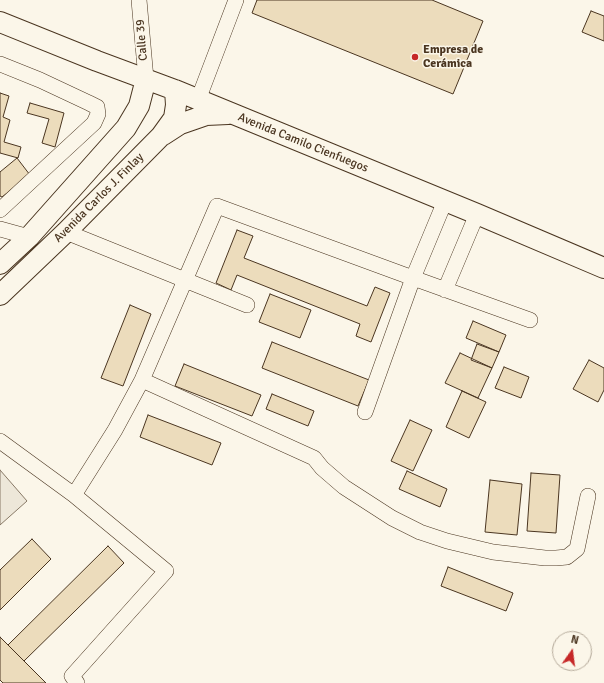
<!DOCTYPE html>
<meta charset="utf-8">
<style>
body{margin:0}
#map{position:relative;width:604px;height:683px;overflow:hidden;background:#fbf6e9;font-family:Signika,sans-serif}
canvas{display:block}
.north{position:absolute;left:552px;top:631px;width:40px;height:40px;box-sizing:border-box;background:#fbf6e9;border:1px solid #b4a999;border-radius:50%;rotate:14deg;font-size:11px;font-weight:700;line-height:16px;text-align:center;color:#4a3520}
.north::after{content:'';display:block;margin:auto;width:14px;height:18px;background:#c62828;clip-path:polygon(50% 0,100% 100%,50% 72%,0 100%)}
</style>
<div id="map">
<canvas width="604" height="683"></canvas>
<div class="north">N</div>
</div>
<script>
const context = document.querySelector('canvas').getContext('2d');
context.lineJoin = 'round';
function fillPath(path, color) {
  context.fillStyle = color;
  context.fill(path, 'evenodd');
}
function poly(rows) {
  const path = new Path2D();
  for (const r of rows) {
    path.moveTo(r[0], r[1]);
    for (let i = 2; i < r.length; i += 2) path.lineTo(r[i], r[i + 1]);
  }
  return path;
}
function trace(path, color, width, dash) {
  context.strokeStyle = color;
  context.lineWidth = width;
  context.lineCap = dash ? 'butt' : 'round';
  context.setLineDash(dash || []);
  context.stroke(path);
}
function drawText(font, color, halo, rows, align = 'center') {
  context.font = font + ' Signika,sans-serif';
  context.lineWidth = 3;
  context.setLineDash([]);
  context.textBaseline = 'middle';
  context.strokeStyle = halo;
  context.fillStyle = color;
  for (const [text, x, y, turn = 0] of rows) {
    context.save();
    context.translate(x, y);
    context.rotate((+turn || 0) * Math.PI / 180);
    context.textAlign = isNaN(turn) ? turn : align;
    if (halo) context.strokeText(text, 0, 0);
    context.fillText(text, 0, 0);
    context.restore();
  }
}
const parking = poly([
 [0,470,27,501,0,525,0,470]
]);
fillPath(parking, '#ede7d9');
trace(parking, '#887966', 1);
const building = poly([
 [257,0,432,0,483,21,453,94,252,13,257,0],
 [591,11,604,16,604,41,582,32,591,11],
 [0,93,9,96,3,117,10,120,4,142,21,147,18,158,0,153,0,93],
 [30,103,64,113,55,147,42,143,49,119,27,113,30,103],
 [17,158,30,175,2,197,0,196,0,172,17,158],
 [237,230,253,236,244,258,367,306,375,287,390,293,371,342,356,336,360,324,237,275,231,290,216,283,237,230],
 [270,294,311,310,300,338,259,322,270,294],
 [130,305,151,314,123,386,101,378,130,305],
 [473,321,506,335,499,352,466,338,473,321],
 [272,342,369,380,358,406,262,368,272,342],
 [477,344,499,352,492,368,471,360,477,344],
 [460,353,492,368,478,398,445,383,460,353],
 [589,360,604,368,604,390,598,402,573,389,589,360],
 [184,364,261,395,252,416,175,386,184,364],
 [504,367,529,377,521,398,495,388,504,367],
 [462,391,486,402,469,438,446,427,462,391],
 [272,394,314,411,308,426,266,409,272,394],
 [148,415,221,443,212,465,140,437,148,415],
 [410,420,432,430,413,471,391,461,410,420],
 [407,471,447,489,440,507,399,489,407,471],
 [531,473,560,475,556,533,527,531,531,473],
 [490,480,522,484,517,535,485,532,490,480],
 [32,539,51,559,0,610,0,570,32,539],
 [108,546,124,563,24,661,8,645,108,546],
 [448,567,513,593,506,611,441,586,448,567],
 [0,637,46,683,3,683,0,680,0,637]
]);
fillPath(building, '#ecdcbc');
trace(building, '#4a3520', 1);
const minor = poly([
 [139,0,146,79],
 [0,64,40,80,89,103,97,107,98,114,94,123,0,210],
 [198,100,236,0],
 [445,201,413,278,217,206,142,380,314,458,322,468,344,487,392,518,420,532,447,541,493,552,545,558,556,558,567,557,577,549,588,496],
 [0,229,29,237],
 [66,232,247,305],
 [445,290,477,214],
 [365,412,413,278,530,320],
 [0,441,74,495,166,571,72,676,77,683],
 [74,495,115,430,142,380]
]);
const major = poly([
 [0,22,97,61,175,90,477,214,604,268],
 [163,135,180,124,206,115,228,114],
 [0,264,29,237,126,128,139,106,146,79],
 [0,295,66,232,161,136,174,118,176,105,175,90]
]);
trace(minor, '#4a3520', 16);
trace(major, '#4a3520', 22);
trace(minor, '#fbf6e9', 15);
trace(major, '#fbf6e9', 20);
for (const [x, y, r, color] of [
 [415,57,4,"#c62828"]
]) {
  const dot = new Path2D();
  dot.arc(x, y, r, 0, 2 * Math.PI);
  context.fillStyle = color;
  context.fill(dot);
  trace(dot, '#fbf6e9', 1.5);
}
drawText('12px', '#4a3520', '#fbf6e9', [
 ["Calle 39",142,40,-95],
 ["Avenida Camilo Cienfuegos",303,143,22],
 ["Avenida Carlos J. Finlay",99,198,-45]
]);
drawText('bold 12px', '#4a3520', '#fbf6e9', [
 ["Empresa de",423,50],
 ["Cerámica",423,64]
], 'left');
</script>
